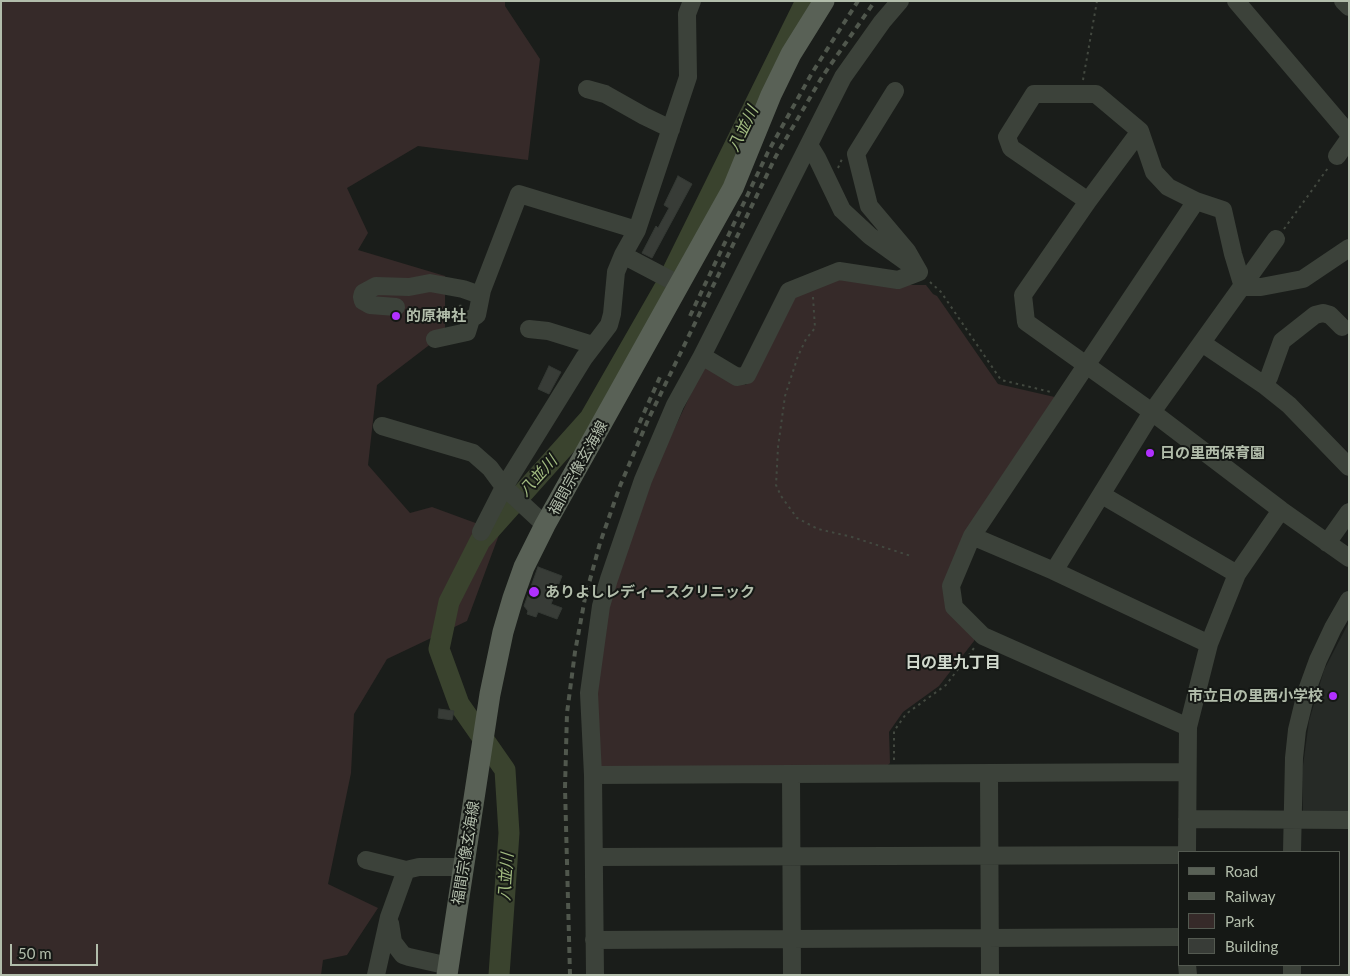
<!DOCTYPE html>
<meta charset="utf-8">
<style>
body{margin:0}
#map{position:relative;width:1350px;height:976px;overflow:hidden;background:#1a1d1a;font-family:Lato,sans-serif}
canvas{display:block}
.frame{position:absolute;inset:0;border:2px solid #b2bdab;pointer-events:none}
.legend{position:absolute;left:1178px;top:851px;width:162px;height:115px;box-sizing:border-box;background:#151815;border:1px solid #545a51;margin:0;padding:6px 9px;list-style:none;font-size:15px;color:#b2bdab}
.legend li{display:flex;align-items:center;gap:10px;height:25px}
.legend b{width:25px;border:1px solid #545a51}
.scale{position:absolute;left:10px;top:944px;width:88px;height:22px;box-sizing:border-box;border:2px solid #b2bdab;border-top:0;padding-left:6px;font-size:15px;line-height:18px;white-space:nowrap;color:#b2bdab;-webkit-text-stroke:4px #151815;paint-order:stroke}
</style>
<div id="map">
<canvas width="1350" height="976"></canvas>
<div class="frame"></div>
<ul class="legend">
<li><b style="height:6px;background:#596156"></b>Road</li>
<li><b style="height:6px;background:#50574d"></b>Railway</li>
<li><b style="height:14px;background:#362a29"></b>Park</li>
<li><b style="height:14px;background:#383c37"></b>Building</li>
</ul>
<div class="scale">50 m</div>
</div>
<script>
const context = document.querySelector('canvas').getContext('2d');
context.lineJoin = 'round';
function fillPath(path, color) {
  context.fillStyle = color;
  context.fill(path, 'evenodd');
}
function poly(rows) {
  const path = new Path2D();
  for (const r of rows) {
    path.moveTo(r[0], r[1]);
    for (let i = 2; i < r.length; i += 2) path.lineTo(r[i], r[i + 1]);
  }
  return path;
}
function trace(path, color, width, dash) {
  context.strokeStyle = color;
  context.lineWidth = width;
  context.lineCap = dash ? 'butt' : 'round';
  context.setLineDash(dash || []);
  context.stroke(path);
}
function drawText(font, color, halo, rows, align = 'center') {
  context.font = font + ' Lato,"Noto Sans JP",sans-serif';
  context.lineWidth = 4;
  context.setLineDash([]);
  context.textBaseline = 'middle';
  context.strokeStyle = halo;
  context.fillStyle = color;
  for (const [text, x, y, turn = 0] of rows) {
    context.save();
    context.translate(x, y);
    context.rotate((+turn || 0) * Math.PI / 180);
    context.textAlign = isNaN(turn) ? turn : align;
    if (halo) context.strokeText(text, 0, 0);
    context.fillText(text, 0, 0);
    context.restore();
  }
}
fillPath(poly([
 [1349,622,1349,813,1303,813,1302,773,1309,721,1324,670]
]), '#262a26');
fillPath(poly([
 [1,1,505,1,505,6,540,59,528,160,418,146,347,188,368,233,358,250,445,276,445,333,377,385,368,465,410,513,432,507,500,532,467,621,387,659,354,714,351,773,328,884,378,908,347,955,323,960,321,975,1,975],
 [847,274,911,285,926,285,933,294,937,296,998,384,1059,398,947,584,974,636,974,641,939,686,903,712,889,732,890,763,886,767,603,770,598,766,595,684,609,602,652,476,704,366,712,366,746,385,793,293]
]), '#362a29');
trace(poly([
 [499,975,509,833,505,770,459,704,439,649,449,602,480,541,590,418,665,287,806,1]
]), '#3a432e', 21);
const building = poly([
 [678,176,692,184,652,258,642,253,656,226,658,228,669,208,664,205,678,176],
 [549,366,561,372,549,394,538,389,549,366],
 [538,567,562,576,551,604,562,608,557,619,538,612,536,617,527,614,528,611,524,606,538,567],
 [439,709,454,711,452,720,438,718,439,709]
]);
fillPath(building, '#383c37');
trace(building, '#343934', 1);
trace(poly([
 [1083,80,1097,1],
 [838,168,842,159],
 [1284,229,1328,168],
 [930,282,941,292,1001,380,1051,392],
 [813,297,815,328,806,339,798,356,785,396,778,447,776,485,781,496,797,518,818,529,852,537,911,556],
 [427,312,464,305],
 [894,760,894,731,906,714,946,685,974,648]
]), '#434940', 2, [2.5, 4]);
trace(poly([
 [1236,1,1349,134],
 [1343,1,1349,7],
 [587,89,605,94,644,116,671,129],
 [895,91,856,154,869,206,907,251,919,272],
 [1140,131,1088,201,1023,295,1026,322,1152,412,1281,510,1349,558],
 [809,145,817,158,842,210,870,236,909,264],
 [1337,156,1349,139],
 [1088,201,1011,148,1007,137,1034,94,1096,94,1140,131,1154,172,1168,187,1196,201,1223,210,1233,254,1243,287],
 [623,255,680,285],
 [1243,287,1261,287,1303,279,1349,248],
 [396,307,370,305,363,301,362,297,363,293,376,286,409,287,430,283,463,289,480,295],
 [529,329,548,331,593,345],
 [435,339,467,332,471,319,477,315,482,290,519,194,637,230],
 [1202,343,1264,385,1289,405,1349,467],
 [702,356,737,377,747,375,789,291,839,271,898,280,919,272],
 [1264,385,1269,377,1282,341,1315,315,1323,313,1330,315,1342,327],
 [382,426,473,453,490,468,504,487,545,525],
 [1102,495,1237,574],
 [481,532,504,487,584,358,609,325,612,314,616,272,623,255,637,230,688,77,687,14,692,1],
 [972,536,1054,571,1209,644],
 [1327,543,1349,512],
 [1054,571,1152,412,1276,239],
 [1188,727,983,636,954,607,951,586,972,536,1196,201],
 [791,774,792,975],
 [989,774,990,975],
 [593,775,1187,772],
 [1187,819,1349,820],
 [1187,852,1188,727,1209,644,1237,574,1281,510],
 [1292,852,1294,758,1297,730,1306,693,1318,660,1333,628,1349,600],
 [594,857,1179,855],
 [366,860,406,870,419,867,464,867],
 [390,923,393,942,403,955,409,957,449,966],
 [594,940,1179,937],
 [1187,965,1188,975],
 [1292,965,1292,975],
 [376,975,389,917,406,870],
 [595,975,593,775,589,693,601,606,609,579,643,480,675,405,702,356,843,77,882,22,900,1]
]), '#3c423a', 18);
trace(poly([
 [447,975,490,694,503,632,513,598,524,567,545,525,733,188,771,95,791,54,824,1]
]), '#596156', 21);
trace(poly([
 [690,316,768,152,812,73,858,1],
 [635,433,660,377],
 [570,975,565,788,567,713,575,652,585,598,600,543,620,486,648,420,776,156,822,77,875,1]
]), '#50574d', 4, [6, 5]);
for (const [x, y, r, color] of [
 [396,316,5,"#b130ff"],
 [1150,453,5,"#b130ff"],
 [534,592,6,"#b130ff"],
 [1333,696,5,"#b130ff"]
]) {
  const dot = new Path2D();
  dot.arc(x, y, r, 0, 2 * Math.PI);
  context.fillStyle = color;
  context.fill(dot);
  trace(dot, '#151815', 2);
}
drawText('bold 15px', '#b2bdab', '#151815', [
 ["的原神社",406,316],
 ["日の里西保育園",1160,453],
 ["ありよしレディースクリニック",545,592],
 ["市立日の里西小学校",1323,696,"right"]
], 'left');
drawText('15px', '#b2bdab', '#151815', [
 ["福間宗像玄海線",578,468,-61],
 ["福間宗像玄海線",466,853,-81]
]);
drawText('italic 16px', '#a2bb80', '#151815', [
 ["八並川",743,129,-64],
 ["八並川",538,476,-48],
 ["八並川",506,877,-86]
]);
drawText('bold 16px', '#d1d9cd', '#151815', [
 ["日の里九丁目",953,663]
]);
</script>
